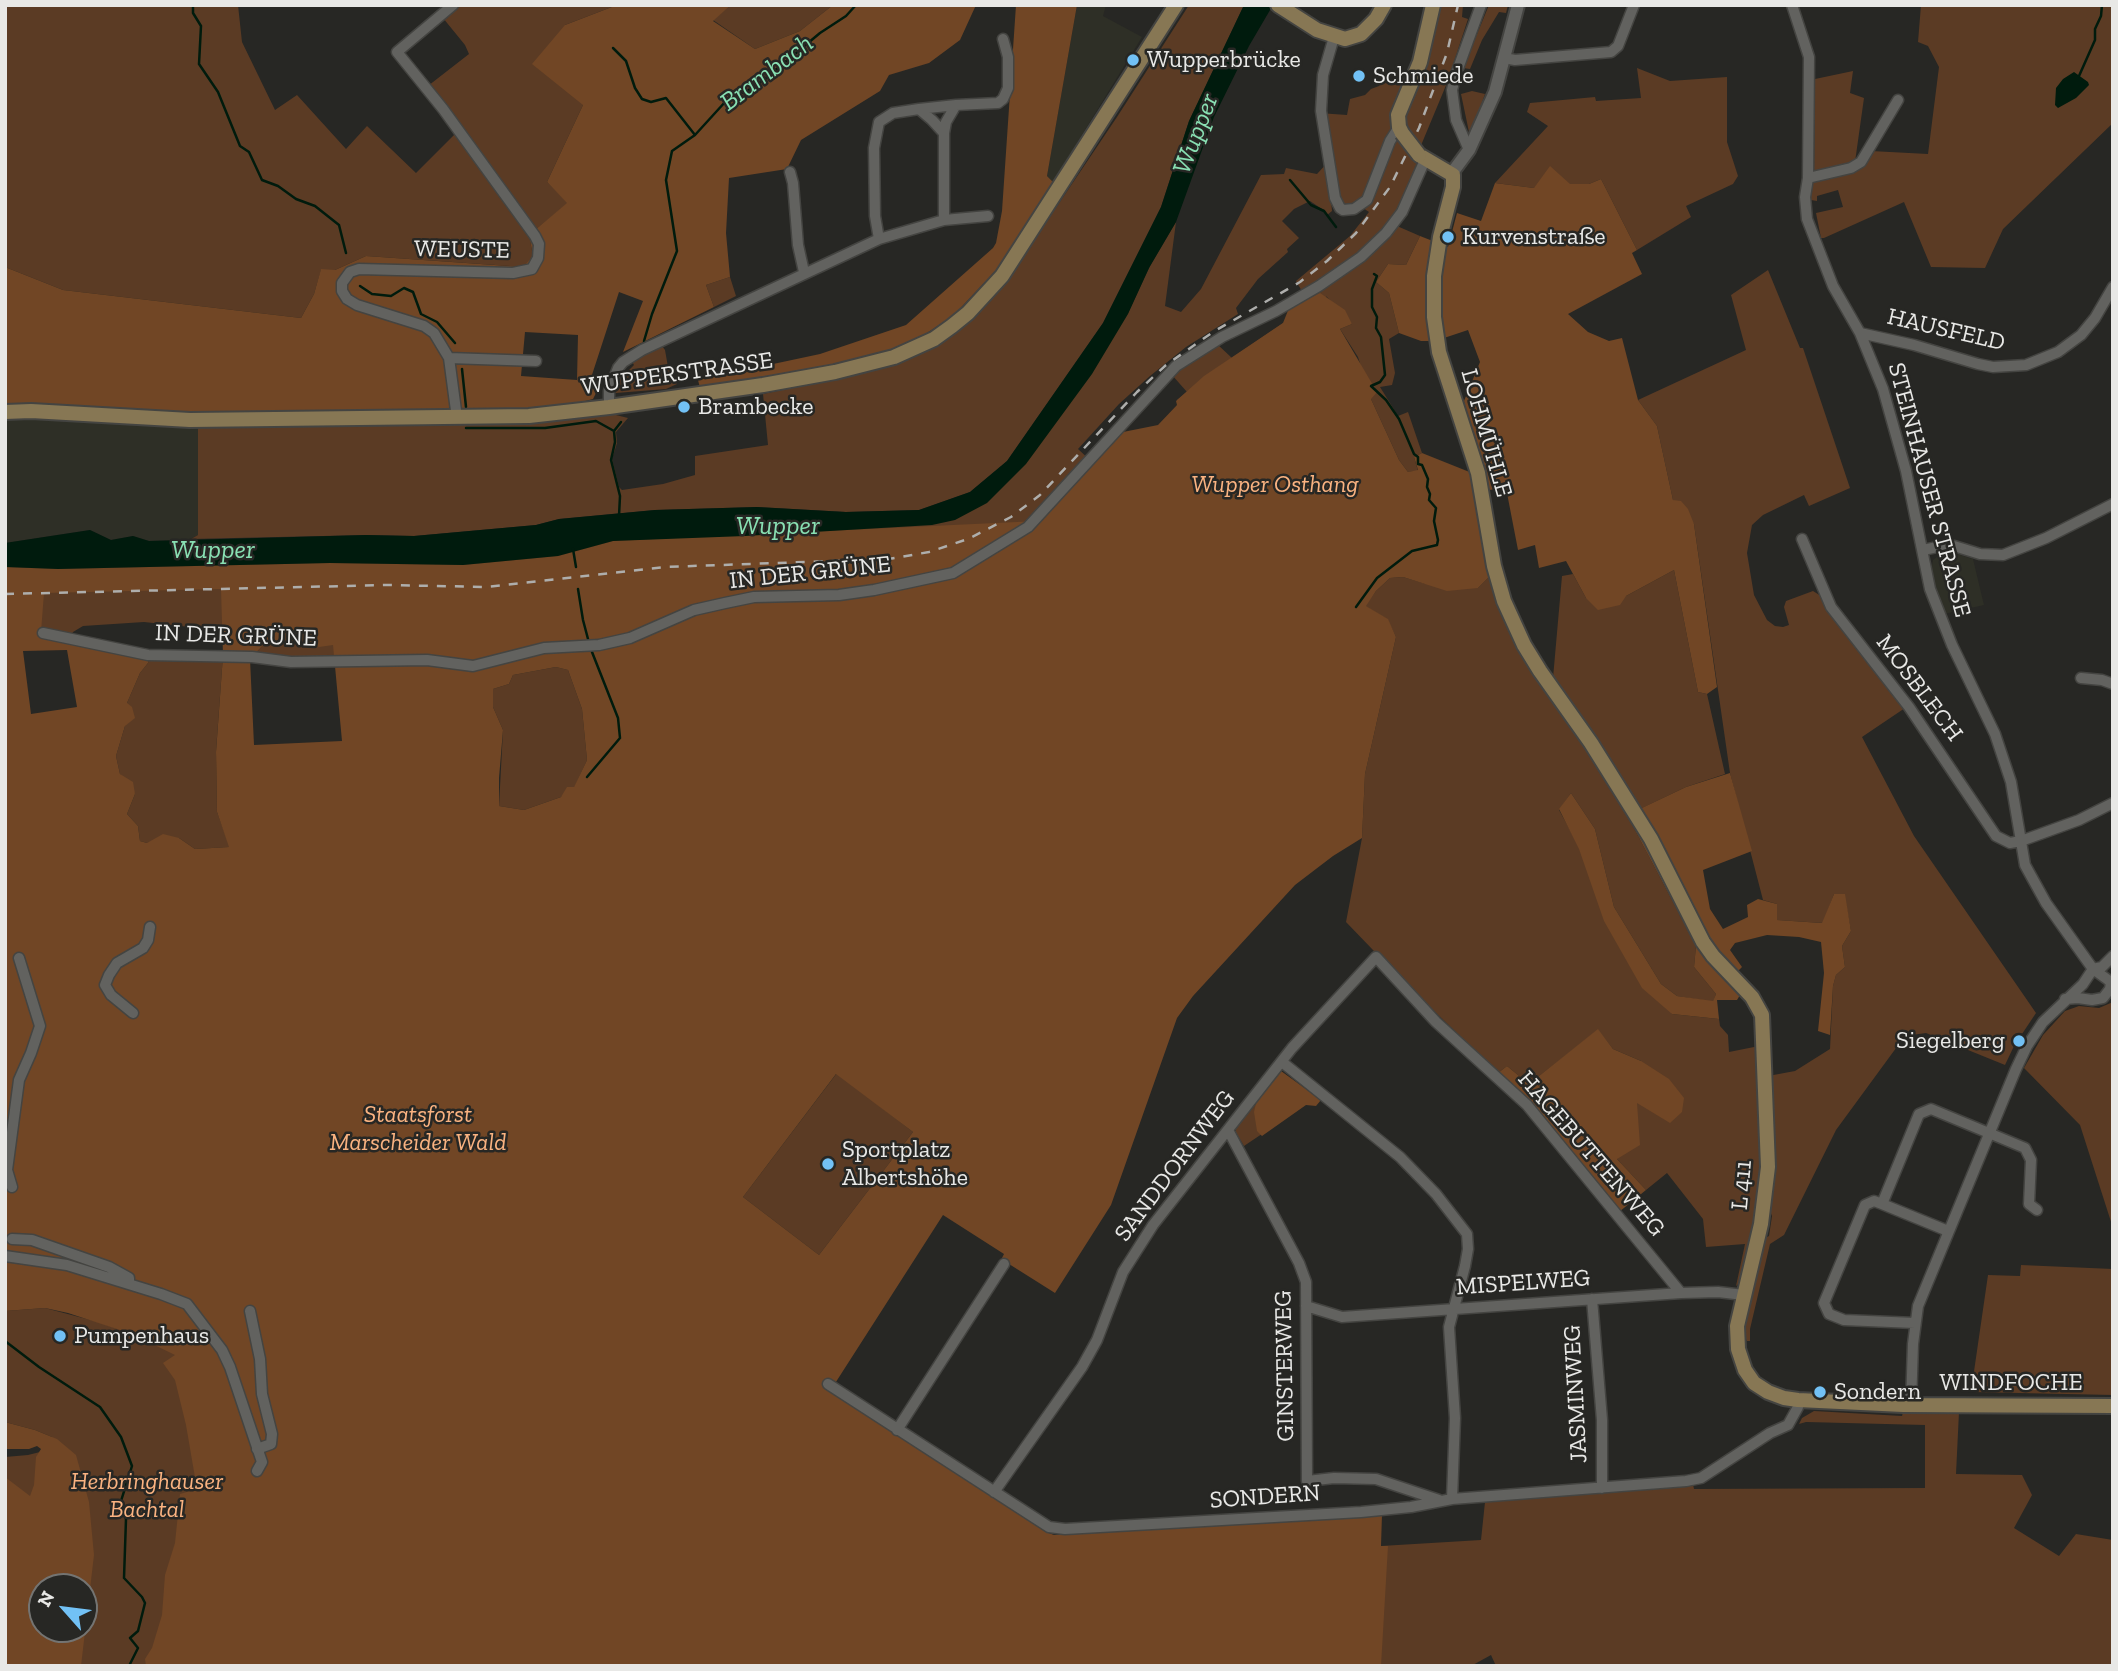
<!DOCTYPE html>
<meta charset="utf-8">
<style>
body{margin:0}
#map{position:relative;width:2118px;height:1671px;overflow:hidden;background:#272724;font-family:"Zilla Slab",serif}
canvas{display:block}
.frame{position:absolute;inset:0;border:7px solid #e8e8e6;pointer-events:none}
.north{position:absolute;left:28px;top:1573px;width:70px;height:70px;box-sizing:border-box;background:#272724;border:2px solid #747472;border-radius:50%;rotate:298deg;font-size:19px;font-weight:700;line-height:28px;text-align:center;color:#e8e8e6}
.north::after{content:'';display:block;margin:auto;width:24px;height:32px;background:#72c1f5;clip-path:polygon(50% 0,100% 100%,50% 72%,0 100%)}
</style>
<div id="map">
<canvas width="2118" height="1671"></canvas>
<div class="frame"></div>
<div class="north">N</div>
</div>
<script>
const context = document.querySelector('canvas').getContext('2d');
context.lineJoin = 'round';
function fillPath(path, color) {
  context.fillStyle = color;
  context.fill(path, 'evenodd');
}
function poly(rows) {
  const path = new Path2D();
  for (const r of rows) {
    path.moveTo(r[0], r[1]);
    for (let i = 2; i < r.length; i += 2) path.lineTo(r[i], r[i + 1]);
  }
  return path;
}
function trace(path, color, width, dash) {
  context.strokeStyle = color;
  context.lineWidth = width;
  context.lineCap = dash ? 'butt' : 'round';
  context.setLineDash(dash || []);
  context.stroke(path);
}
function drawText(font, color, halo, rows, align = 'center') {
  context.font = font + ' "Zilla Slab",serif';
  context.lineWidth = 5;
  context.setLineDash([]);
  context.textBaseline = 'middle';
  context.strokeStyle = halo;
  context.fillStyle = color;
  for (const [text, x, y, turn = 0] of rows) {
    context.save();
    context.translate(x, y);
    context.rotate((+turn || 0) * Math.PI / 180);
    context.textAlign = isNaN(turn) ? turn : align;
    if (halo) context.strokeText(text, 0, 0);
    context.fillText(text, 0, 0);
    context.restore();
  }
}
fillPath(poly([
 [1077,5,1106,5,1103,16,1142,37,1053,182,1047,176],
 [5,417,198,425,198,535,191,539,149,541,133,536,111,540,90,530,5,543],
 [1942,553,1957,554,1973,559,1984,605,1944,614,1931,571,1933,560]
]), '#2e2f26');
fillPath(poly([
 [5,5,238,5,242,42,275,110,297,95,346,149,367,126,416,173,457,132,424,89,469,54,465,45,443,18,458,5,617,5,565,25,583,105,547,182,568,203,529,235,533,256,524,267,366,256,335,270,321,270,314,294,301,318,63,290,5,267],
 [731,5,833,5,800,31,755,49,713,20],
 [1189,5,1244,5,1189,121,1161,207,1103,323,1007,461,970,492,919,510,846,512,757,507,655,510,559,519,536,525,414,536,366,535,191,539,198,535,198,425,539,423,604,412,628,418,616,432,617,443,612,459,619,487,622,490,663,484,695,475,695,456,768,445,763,394,872,371,914,354,1010,276,1117,117],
 [1440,5,1463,5,1462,17,1468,19,1447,83,1422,143,1408,196,1390,223,1420,236,1406,265,1388,264,1376,282,1389,293,1399,333,1389,339,1395,373,1392,385,1380,387,1398,416,1408,412,1422,453,1414,457,1418,471,1408,472,1399,460,1371,399,1358,357,1340,329,1352,324,1326,296,1388,484,1478,588,1489,577,1507,625,1520,650,1586,746,1627,815,1696,946,1694,967,1716,994,1713,1002,1677,996,1661,984,1614,907,1595,829,1571,793,1559,810,1672,1014,1719,1019,1720,1026,1728,1035,1729,1052,1759,1046,1762,1150,1759,1201,1743,1280,1736,1286,1745,1244,1706,1247,1703,1219,1667,1173,1646,1190,1617,1159,1636,1103,1641,1061,1613,1049,1598,1030,1529,1084,1507,1066,1498,1073,1399,977,1346,922,1362,838,1365,774,1396,637,1387,619,1365,606,1376,591,1390,578,1403,577,1426,584,1408,570,496,656,250,659,267,641,303,640,323,646,271,628,199,628,144,622,83,626,73,632,67,643,5,637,5,560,909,518,982,494,1128,313,1150,266,1176,222,1165,306,1181,312,1201,289,1261,175,1284,174,1286,168,1317,174,1328,162,1319,113,1347,115,1350,99,1365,95,1371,89,1379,86,1382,76,1403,84,1427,65],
 [1328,163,1340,204,1347,208,1363,208,1369,212,1350,236,1296,281,1307,300,1286,321,1232,358,1217,344,1172,375,1187,392,1177,400,1186,419,1118,486,1078,449,1119,404,1150,376,1186,347,1238,314,1236,308,1258,279,1288,252,1287,249,1299,238,1282,221,1294,209,1310,201,1325,211,1327,215,1332,211],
 [1489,5,1508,5,1506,13,1499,12,1482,40,1470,69,1463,68],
 [1921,5,2113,5,2113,123,2003,229,1985,268,1931,267,1904,202,1824,238,1821,238,1816,213,1843,207,1838,190,1817,196,1817,201,1811,200,1811,184,1814,181,1862,167,1871,151,1928,154,1939,67,1928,46,1918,42],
 [1637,68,1670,81,1727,77,1727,142,1738,176,1733,184,1686,206,1691,217,1637,250,1601,179,1589,184,1534,188,1495,183,1548,126,1527,112,1530,103,1595,97,1596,101,1641,98],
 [1853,71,1850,93,1864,98,1855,162,1814,174,1815,79],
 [1472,91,1485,94,1472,131,1469,132,1461,94],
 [1768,270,1800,348,1803,348,1850,488,1809,506,1804,495,1763,515,1752,525,1747,553,1754,595,1767,620,1775,626,1783,627,1789,625,1784,607,1786,601,1813,591,1821,596,1853,643,1905,708,1862,737,1914,836,2036,1013,2014,1046,2005,1065,1926,1033,1912,1035,1899,1044,1836,1130,1784,1235,1770,1244,1750,1329,1750,1341,1747,1341,1744,1336,1744,1326,1765,1238,1769,1236,1772,1216,1769,1208,1768,1076,1795,1071,1830,1049,1833,986,1836,975,1845,967,1842,946,1851,931,1844,894,1834,894,1823,923,1776,920,1777,904,1763,900,1730,773,1694,524,1673,500,1657,426,1638,400,1746,350,1731,295],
 [730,277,736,296,714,307,706,285],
 [662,346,665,350,668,367,677,384,666,389,616,393,614,390,621,372,625,374,634,365,631,360],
 [1674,570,1698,692,1707,694,1725,774,1686,787,1640,809,1597,740,1553,678,1562,576,1573,574,1586,598,1626,596],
 [149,655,223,655,216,751,217,812,230,847,195,849,179,838,147,843,140,841,138,826,127,814,135,794,120,774,116,756,125,726,127,703,140,673,148,663],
 [556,667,568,670,582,709,587,760,574,788,561,797,524,810,499,806,503,730,493,707,493,689,509,684,513,675],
 [2113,1002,2113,1228,2080,1125,2024,1068,2043,1035,2065,1011,2079,1006,2099,1008],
 [837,1073,913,1132,819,1255,743,1197],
 [1280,1076,1311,1101,1244,1146,1236,1133,1236,1127],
 [2021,1265,2113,1269,2113,1395,1971,1392,1988,1275,2020,1276],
 [45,1308,98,1322,138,1336,167,1338,217,1397,269,1666,5,1666,5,1457,28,1455,40,1452,52,1437,35,1430,5,1422,5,1311],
 [42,1587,84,1587,84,1629,42,1629],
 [1814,1411,1902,1416,1903,1412,1959,1412,1956,1474,2022,1475,2032,1495,2014,1528,2059,1556,2076,1534,2113,1540,2113,1666,1496,1666,1491,1655,1471,1666,1379,1666,1381,1546,1481,1540,1485,1502,1693,1484,1694,1489,1925,1488,1925,1425,1806,1422,1799,1424,1802,1418]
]), '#5b3b24');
fillPath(poly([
 [617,5,731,5,713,21,755,49,800,31,833,5,976,5,960,40,929,63,889,75,880,91,801,140,787,169,729,178,726,233,730,277,706,285,714,307,623,352,643,301,619,292,590,381,600,385,593,399,566,406,529,411,248,414,5,406,5,267,63,290,301,318,314,294,321,269,335,270,366,256,523,267,533,256,529,235,567,203,547,182,583,105,532,64,565,25],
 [525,332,578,335,577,380,521,376],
 [1016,5,1077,5,1047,176,1053,182,1001,265,953,316,910,344,873,357,700,388,698,380,820,354,906,325,993,248,996,243,1002,211],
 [1550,166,1570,184,1589,184,1601,179,1637,250,1632,253,1642,274,1568,314,1588,332,1609,341,1622,338,1638,400,1657,426,1673,500,1681,501,1688,509,1694,524,1717,687,1707,694,1698,692,1674,570,1626,596,1620,605,1598,610,1586,598,1566,561,1539,568,1535,545,1518,550,1506,488,1489,490,1467,419,1464,401,1480,362,1468,330,1435,341,1421,341,1399,333,1389,293,1376,282,1388,264,1406,265,1420,236,1448,247,1457,213,1481,221,1495,183,1534,188],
 [1320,293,1345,310,1352,324,1340,329,1377,392,1371,399,1399,460,1408,472,1418,470,1414,457,1422,453,1472,473,1479,504,1489,577,1478,588,1447,591,1403,577,1390,578,1376,591,1366,606,1388,619,1396,637,1365,774,1362,838,1333,856,1295,885,1193,996,1177,1018,1111,1205,1055,1293,1009,1264,1002,1258,1004,1254,943,1215,834,1385,828,1389,1046,1532,1054,1535,1382,1514,1381,1546,1388,1546,1381,1666,146,1666,145,1659,152,1648,162,1615,165,1575,175,1543,180,1494,197,1489,186,1425,175,1380,163,1363,175,1355,132,1334,68,1313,45,1308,5,1311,5,567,58,569,330,563,463,565,558,556,613,541,1038,521,1121,431,1123,432,1158,425,1177,405,1176,401,1204,376,1283,323,1289,308],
 [221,589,223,655,216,752,217,812,229,847,195,849,179,838,163,834,147,843,140,841,138,826,127,814,135,794,133,782,120,774,116,756,125,726,135,718,132,707,127,703,140,673,148,663,149,655,41,632,44,593],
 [303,640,319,647,333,645,342,741,254,745,250,659,267,641],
 [67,650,77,707,31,714,23,651],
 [556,667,568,670,582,709,587,760,574,787,567,787,561,797,524,810,499,806,499,778,503,730,493,707,493,689,509,684,513,675],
 [836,1074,913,1132,819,1255,743,1197],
 [1730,773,1752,851,1703,870,1710,909,1723,929,1748,917,1747,905,1758,899,1777,904,1777,920,1822,923,1834,894,1845,894,1851,931,1842,946,1845,967,1836,975,1833,986,1830,1035,1818,1031,1824,973,1821,942,1799,937,1767,935,1735,943,1730,950,1742,967,1728,981,1740,995,1737,1000,1717,1000,1719,1019,1672,1014,1642,988,1604,921,1579,849,1559,809,1571,793,1595,829,1614,907,1661,984,1677,996,1713,1001,1716,994,1694,967,1696,946,1627,815,1686,787],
 [1598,1029,1613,1049,1641,1061,1669,1079,1684,1098,1682,1112,1670,1123,1637,1103,1640,1145,1617,1159,1646,1190,1619,1212,1498,1073,1507,1066,1529,1084],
 [1281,1071,1321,1100,1316,1106,1306,1105,1262,1136,1257,1131,1254,1112,1257,1099],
 [5,1422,35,1430,57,1439,76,1455,89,1502,94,1555,81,1666,5,1666,5,1477,30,1496,34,1485,36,1457,41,1449,37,1446,29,1449,5,1449],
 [42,1587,84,1587,84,1629,42,1629]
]), '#714625');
fillPath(poly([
 [1244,5,1273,5,1249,46,1214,117,1176,222,1149,268,1128,314,1092,374,1026,464,987,503,955,520,932,525,745,536,613,541,558,556,463,565,330,563,58,569,5,567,5,543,90,530,111,540,133,536,149,541,366,535,414,536,536,525,559,519,655,510,757,507,846,512,919,510,970,492,1007,461,1103,323,1161,207,1189,121],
 [2074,72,2088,82,2089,85,2076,98,2058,108,2055,105,2056,88,2063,79]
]), '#001b0d');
trace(poly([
 [193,5,193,13,201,26,199,64,218,92,240,146,249,152,262,180,278,186,296,199,315,206,339,225,346,253],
 [613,48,626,61,635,88,642,99,651,102,666,98,695,135],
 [2079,76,2095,40,2095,29,2101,16,2102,5],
 [1290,180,1311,205,1324,211,1336,227],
 [360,286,372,294,391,296,404,288,413,292,421,314,437,322,455,343],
 [644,341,652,314,677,251,666,180,672,151,695,135,736,90,744,93,766,78,820,33,846,16,856,5],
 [462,369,466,407],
 [466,428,545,428,596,421,614,431],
 [619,516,620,496,611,460,615,442,614,431,621,422],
 [573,549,576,567],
 [578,589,583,620,588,639],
 [1356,607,1377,578,1412,551,1437,545,1438,540,1434,521,1436,508,1429,500,1430,494,1427,487,1428,479,1422,465,1418,464,1418,457,1414,454,1399,419,1386,400,1371,386,1380,382,1385,375,1381,337,1376,328,1377,317,1372,307,1372,289,1377,276,1374,274],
 [587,777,620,738,618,718,592,652],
 [5,1341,39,1367,100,1407,121,1437,132,1466,121,1501,126,1519,124,1578,142,1597,145,1603,138,1631,130,1638,138,1648,129,1666]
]), '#001b0d', 2.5);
const minor = poly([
 [453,5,397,52,443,109,535,236,539,244,538,258,532,269,513,273,359,269,350,272,342,283,342,291,347,299,357,305,424,326,434,333,449,358,457,418],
 [1792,5,1809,57,1808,178,1805,197,1807,219,1833,286,1860,333,1883,389,1906,471,1930,589,1952,645,1995,734,2011,782,2025,865,2046,903,2093,969,2111,982,2110,989,2103,998,2092,1000,2078,998,2065,999],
 [1334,37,1323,75,1321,111,1335,198,1340,208,1343,210,1354,209,1367,200,1390,141,1399,127],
 [1504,58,1515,60,1611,52,1618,46,1634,5],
 [919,109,956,105],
 [944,133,946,122,956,105,998,103,1003,99,1008,88,1008,57,1003,39],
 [1469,150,1456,120,1452,90,1456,74,1481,5],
 [790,172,793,183,798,245,804,272],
 [1808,178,1851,168,1861,162,1898,100],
 [879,239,875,216,874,148,879,122,893,113,919,109,932,120,944,133,944,220],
 [1860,333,1914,345,1978,364,1993,367,2026,365,2058,352,2081,335,2095,318,2113,287],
 [449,358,536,361],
 [609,407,609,391,618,368,623,362,642,350,879,239,944,220,988,216],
 [1802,539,1831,607,1909,707,1996,836,2010,843,2021,841,2079,820,2113,803],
 [1923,550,1942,546,1954,546,1980,554,2003,555,2046,538,2113,504],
 [43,633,148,655,252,657,291,662,427,660,473,666,544,648,599,645,630,638,694,610,725,603,754,597,839,595,874,590,953,573,1028,527,1176,366,1222,337,1276,311,1319,286,1361,257,1386,233,1402,212,1425,160],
 [2081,678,2102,680,2113,684],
 [133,1013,111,995,105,985,109,975,117,963,143,948,148,940,150,927],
 [1282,1062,1400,1157,1436,1194,1467,1234,1468,1249,1465,1266,1449,1327,1455,1418,1452,1499],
 [1228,1130,1299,1263,1306,1282,1307,1481,1334,1478,1376,1479,1439,1500],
 [12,1187,7,1170,19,1080,31,1053,40,1026,19,958],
 [1882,1204,1948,1231],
 [12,1239,32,1240,109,1267,129,1278,129,1284],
 [5,1256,67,1265,161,1294,187,1304,222,1350,230,1367,262,1462,257,1471],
 [1592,1299,1602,1420,1602,1488],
 [1306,1306,1342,1317,1681,1293,1718,1292,1744,1295],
 [250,1311,260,1359,262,1394,272,1434,271,1444,257,1449],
 [1915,1323,1844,1320,1829,1314,1824,1303,1865,1205,1874,1201,1882,1204,1919,1114,1931,1109,2025,1148,2031,1160,2029,1204,2037,1210],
 [828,1384,1049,1527,1065,1529,1361,1512,1411,1507,1452,1499,1686,1481,1701,1478,1770,1433,1788,1425,1798,1407,1798,1400],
 [1911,1405,1913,1344,1918,1306,2016,1069,2027,1046,2043,1022,2083,984,2093,969,2102,967,2113,956],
 [897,1430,1004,1264],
 [994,1492,1082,1367,1097,1340,1123,1272,1153,1225,1292,1048,1376,957,1436,1022,1527,1105,1681,1293]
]);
const tertiary = poly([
 [1452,173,1469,150,1495,92,1518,5]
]);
const secondary = poly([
 [1278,5,1317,30,1345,39,1361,34,1376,19,1384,5],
 [1402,133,1399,127,1398,115,1420,62,1433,5],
 [1419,155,1453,175,1453,187,1440,237,1434,276,1434,317,1439,352,1478,473,1494,566,1504,601,1524,645,1540,671,1591,743,1651,839,1703,942,1713,956,1752,997,1762,1015,1768,1167,1761,1224,1737,1326,1738,1349,1745,1370,1754,1383,1768,1392,1784,1398,1798,1400,1903,1405,2113,1406],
 [5,412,31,411,190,420,529,416,609,407,763,385,835,372,894,357,934,339,952,326,968,313,1002,276,1176,5]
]);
trace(minor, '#444441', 13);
trace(tertiary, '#444441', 16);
trace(secondary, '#444441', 18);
trace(minor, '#62625f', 10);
trace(tertiary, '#62625f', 12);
trace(secondary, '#877754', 14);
trace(poly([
 [5,594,388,585,486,587,665,567,889,559,929,552,968,539,1011,517,1040,495,1137,392,1166,365,1213,332,1300,282,1327,261,1356,233,1390,187,1419,128,1447,53,1458,5]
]), '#aeaeac', 2.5, [9, 9]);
const secondaryBridge = poly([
 [1402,133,1419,155]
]);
trace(secondaryBridge, '#444441', 18, []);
trace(secondaryBridge, '#877754', 14);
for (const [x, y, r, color] of [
 [1133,60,7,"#72c1f5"],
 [1359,76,7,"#72c1f5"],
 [1448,237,7,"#72c1f5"],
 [684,407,7,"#72c1f5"],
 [2019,1041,7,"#72c1f5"],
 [828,1164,7,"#72c1f5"],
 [60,1336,7,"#72c1f5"],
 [1820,1392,7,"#72c1f5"]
]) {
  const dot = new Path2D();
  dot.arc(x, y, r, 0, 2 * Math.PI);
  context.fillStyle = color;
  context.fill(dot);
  trace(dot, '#272724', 2.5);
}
drawText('24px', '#e8e8e6', '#272724', [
 ["Wupperbrücke",1147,60],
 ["Schmiede",1373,76],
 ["Kurvenstraße",1462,237],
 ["Brambecke",698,407],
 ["Siegelberg",2005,1041,"right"],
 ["Sportplatz",842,1150],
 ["Albertshöhe",842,1178],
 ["Pumpenhaus",74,1336],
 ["Sondern",1834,1392]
], 'left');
drawText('24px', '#e8e8e6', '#272724', [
 ["WEUSTE",462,250,1],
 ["HAUSFELD",1946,330,13],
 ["WUPPERSTRASSE",677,374,-8],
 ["LOHMÜHLE",1486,433,74],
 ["STEINHAUSER STRASSE",1929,490,75],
 ["IN DER GRÜNE",810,573,-6],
 ["IN DER GRÜNE",236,636,2],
 ["MOSBLECH",1919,688,53],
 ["HAGEBUTTENWEG",1591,1154,49],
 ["SANDDORNWEG",1175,1166,-53],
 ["L 411",1742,1185,-85],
 ["MISPELWEG",1523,1283,-4],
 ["GINSTERWEG",1285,1366,-91],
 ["WINDFOCHE",2011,1383],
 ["JASMINWEG",1576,1394,-93],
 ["SONDERN",1265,1497,-4]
]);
drawText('italic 24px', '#fab381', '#272724', [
 ["Wupper Osthang",1275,485],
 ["Staatsforst",418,1115],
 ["Marscheider Wald",418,1143],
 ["Herbringhauser",147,1482],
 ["Bachtal",147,1510]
]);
drawText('italic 26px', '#89e0b3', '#272724', [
 ["Brambach",767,73,-37],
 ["Wupper",1196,134,-69],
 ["Wupper",778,527],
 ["Wupper",213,551]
]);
</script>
